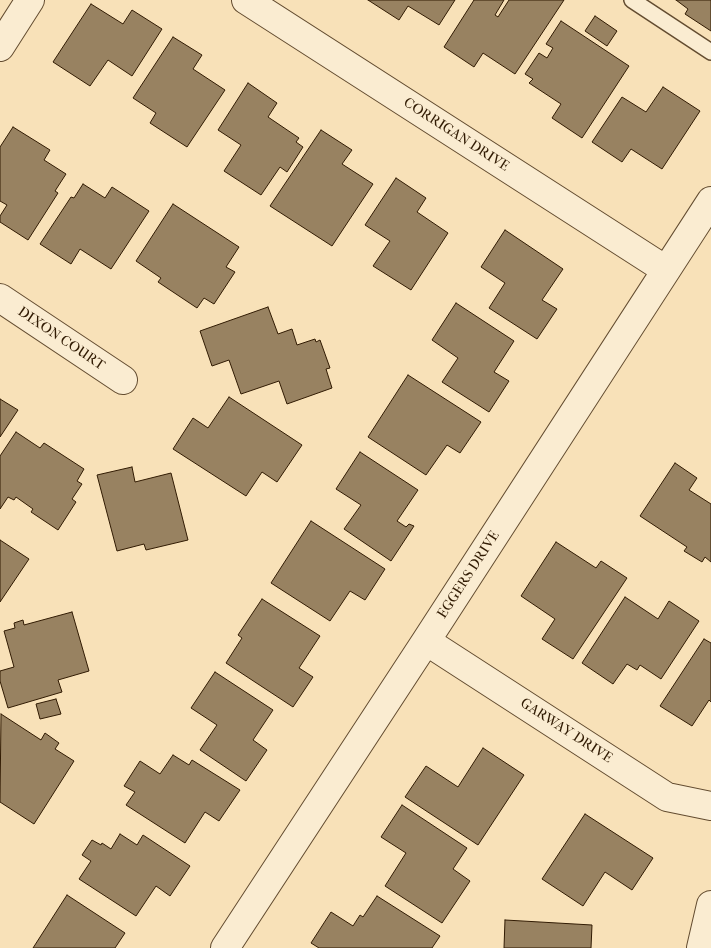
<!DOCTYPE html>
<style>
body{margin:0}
canvas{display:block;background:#f8e1b8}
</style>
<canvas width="711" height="948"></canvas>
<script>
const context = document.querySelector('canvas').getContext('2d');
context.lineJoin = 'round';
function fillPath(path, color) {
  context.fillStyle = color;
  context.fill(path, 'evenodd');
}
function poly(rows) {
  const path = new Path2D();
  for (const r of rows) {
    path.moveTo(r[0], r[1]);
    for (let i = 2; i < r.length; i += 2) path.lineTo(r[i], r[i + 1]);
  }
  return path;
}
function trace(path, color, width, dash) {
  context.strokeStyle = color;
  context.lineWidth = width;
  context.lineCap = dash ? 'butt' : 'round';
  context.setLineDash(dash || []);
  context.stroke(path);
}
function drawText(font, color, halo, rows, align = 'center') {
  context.font = font + ' "IM FELL French Canon",serif';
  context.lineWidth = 4;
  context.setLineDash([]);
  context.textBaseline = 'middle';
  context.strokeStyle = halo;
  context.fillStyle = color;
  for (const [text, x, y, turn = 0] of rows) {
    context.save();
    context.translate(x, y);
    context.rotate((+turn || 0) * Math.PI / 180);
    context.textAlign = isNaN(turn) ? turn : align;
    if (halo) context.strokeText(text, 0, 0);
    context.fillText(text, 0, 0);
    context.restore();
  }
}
const building = poly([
 [368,0,455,0,439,25,408,6,399,20,368,0],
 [474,0,504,0,495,15,498,17,509,0,564,0,515,74,483,53,474,67,444,47,474,0],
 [676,0,711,0,711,31,685,14,688,9,676,0],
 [91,4,123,24,132,10,162,29,132,76,108,60,90,86,53,62,91,4],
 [595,16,617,31,607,46,585,31,595,16],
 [561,21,629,66,582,138,552,118,561,104,529,83,533,79,525,74,539,53,547,58,553,48,546,44,561,21],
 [173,37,202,55,193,69,225,90,187,147,150,123,156,113,133,98,173,37],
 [248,83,277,103,268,117,299,138,296,142,303,147,287,172,280,167,261,195,224,171,241,145,218,130,248,83],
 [663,87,700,111,662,169,631,149,622,162,592,142,622,97,646,112,663,87],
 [13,127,50,150,44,160,66,174,55,191,58,193,28,240,0,222,0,216,7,205,0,201,0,147,13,127],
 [321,130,352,150,342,164,373,184,332,246,270,206,321,130],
 [396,178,426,198,417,212,448,233,411,290,373,266,390,241,365,225,396,178],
 [83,184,105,198,112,187,149,211,111,269,80,249,71,264,40,244,71,197,74,198,83,184],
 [173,204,239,247,226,267,235,272,214,304,204,298,197,308,158,282,161,278,136,261,173,204],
 [505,230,563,269,542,300,557,309,537,339,489,308,505,283,481,267,505,230],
 [456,303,514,341,494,372,509,381,489,412,442,382,458,358,432,340,456,303],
 [268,307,278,334,292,329,297,345,315,339,316,342,320,340,330,368,326,369,332,388,287,404,279,381,241,394,229,360,212,366,200,331,268,307],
 [408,375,481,422,460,453,447,445,426,475,368,437,408,375],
 [229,397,302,445,277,482,262,472,246,496,173,449,193,418,208,428,229,397],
 [0,399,18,410,0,437,0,399],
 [16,432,40,448,44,443,84,469,77,481,82,484,72,499,76,502,58,530,31,512,33,509,16,497,14,500,8,497,0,509,0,456,16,432],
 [360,452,418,490,397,521,406,527,409,524,414,526,391,561,344,529,361,505,336,489,360,452],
 [675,463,697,478,689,490,711,504,711,562,705,557,702,562,684,551,687,547,640,516,675,463],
 [132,467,135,482,171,473,188,540,146,550,144,544,117,551,97,475,132,467],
 [311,521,385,569,365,600,350,591,330,621,271,583,311,521],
 [0,540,29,559,0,602,0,540],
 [556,542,596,568,601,561,627,578,573,659,542,639,555,619,521,596,556,542],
 [625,597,658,619,669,601,699,621,661,679,640,665,637,670,627,664,613,684,582,663,625,597],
 [262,599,320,636,299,668,313,677,293,707,226,663,242,638,238,635,262,599],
 [72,612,89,671,58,680,62,692,8,708,0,681,0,671,14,667,4,631,15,628,14,623,23,620,24,625,72,612],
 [704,639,711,643,711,702,709,700,692,726,660,706,704,639],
 [215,672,273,710,253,740,267,750,246,781,200,750,217,725,191,708,215,672],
 [56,699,61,714,40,719,36,704,56,699],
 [1,714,41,740,45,733,59,743,55,749,74,761,34,824,0,802,1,714],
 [483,748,524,775,478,845,405,797,426,766,458,787,483,748],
 [173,755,189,765,192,760,240,790,219,821,205,812,185,843,126,805,135,792,124,786,140,761,160,774,173,755],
 [402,805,467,848,453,869,470,881,442,923,385,886,406,853,381,837,402,805],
 [585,814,653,858,632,890,605,872,583,906,542,879,585,814],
 [120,834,137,845,143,835,190,866,170,896,156,886,136,916,79,879,91,861,82,855,92,840,101,845,102,843,111,849,120,834],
 [67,895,125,933,115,948,33,948,67,895],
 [377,896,440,936,432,948,319,948,311,943,331,912,353,926,360,915,363,917,377,896],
 [505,920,592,925,591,948,504,948,505,920]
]);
fillPath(building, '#988261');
trace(building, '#311b03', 1);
const lane = poly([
 [632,0,711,52]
]);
const street = poly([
 [246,0,666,270],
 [0,47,30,0],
 [0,298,123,380],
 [426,641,667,797,711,806],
 [225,948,426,641,711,201],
 [701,948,711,905]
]);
trace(lane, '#634c30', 18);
trace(street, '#634c30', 30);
trace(lane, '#faecd1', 15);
trace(street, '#faecd1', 28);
drawText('14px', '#311b03', '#faecd1', [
 ["CORRIGAN DRIVE",456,135,33],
 ["DIXON COURT",61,339,34],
 ["EGGERS DRIVE",469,575,-57],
 ["GARWAY DRIVE",566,731,33]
]);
</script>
